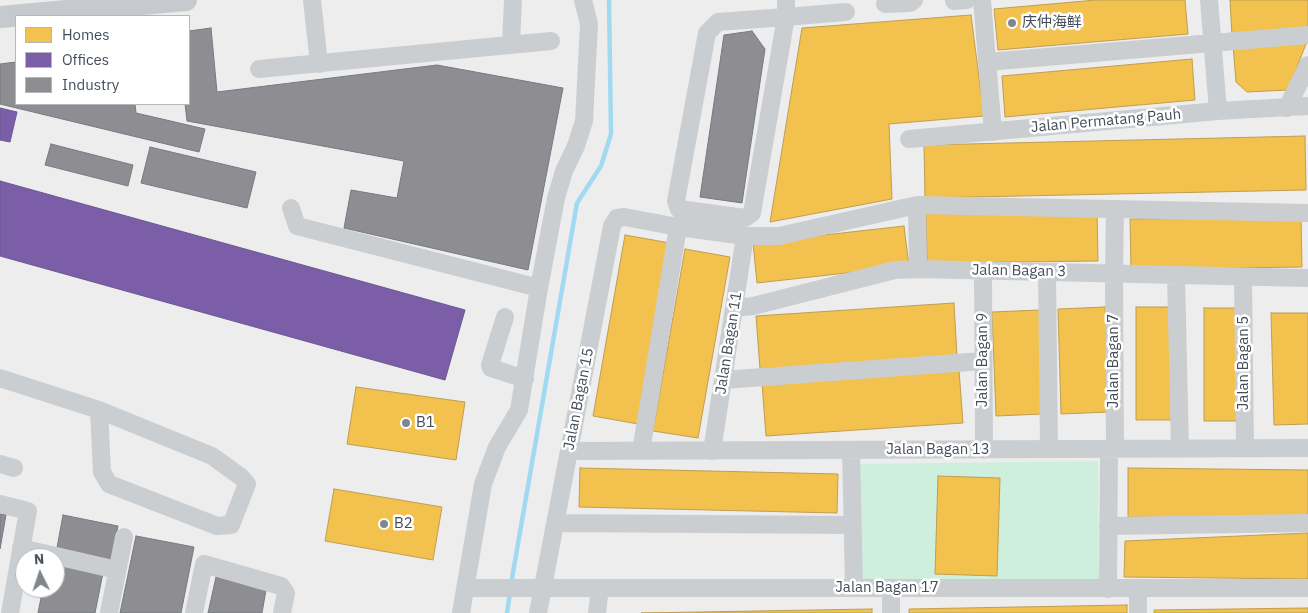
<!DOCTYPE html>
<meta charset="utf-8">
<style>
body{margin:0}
#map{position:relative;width:1308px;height:613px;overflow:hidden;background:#eeeded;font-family:"IBM Plex Sans",sans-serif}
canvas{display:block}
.legend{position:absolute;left:15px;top:15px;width:175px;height:90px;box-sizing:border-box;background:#fff;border:1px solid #b4b8bd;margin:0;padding:6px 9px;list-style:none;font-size:15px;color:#434e5a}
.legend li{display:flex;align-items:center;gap:10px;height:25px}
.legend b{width:25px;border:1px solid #b4b8bd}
.north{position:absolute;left:15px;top:548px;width:50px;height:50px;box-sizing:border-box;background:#fff;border:1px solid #b4b8bd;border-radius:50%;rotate:356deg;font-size:14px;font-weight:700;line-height:20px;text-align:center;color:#434e5a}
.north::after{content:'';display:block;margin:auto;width:18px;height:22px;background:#7f868d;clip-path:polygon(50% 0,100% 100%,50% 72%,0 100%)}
</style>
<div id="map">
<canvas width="1308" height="613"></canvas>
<ul class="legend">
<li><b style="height:14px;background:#f2c14e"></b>Homes</li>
<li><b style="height:14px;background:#7b5ea7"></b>Offices</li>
<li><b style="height:14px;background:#8d8d92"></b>Industry</li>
</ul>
<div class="north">N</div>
</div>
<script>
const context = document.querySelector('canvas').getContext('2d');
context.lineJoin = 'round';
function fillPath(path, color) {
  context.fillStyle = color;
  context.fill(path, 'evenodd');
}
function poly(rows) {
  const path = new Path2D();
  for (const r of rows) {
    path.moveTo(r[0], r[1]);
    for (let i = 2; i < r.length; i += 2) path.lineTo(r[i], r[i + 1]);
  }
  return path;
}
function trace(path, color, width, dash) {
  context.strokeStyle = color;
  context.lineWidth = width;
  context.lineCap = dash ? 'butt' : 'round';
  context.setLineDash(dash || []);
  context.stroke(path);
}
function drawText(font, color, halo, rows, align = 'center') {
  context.font = font + ' "IBM Plex Sans","Noto Sans SC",sans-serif';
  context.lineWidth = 5;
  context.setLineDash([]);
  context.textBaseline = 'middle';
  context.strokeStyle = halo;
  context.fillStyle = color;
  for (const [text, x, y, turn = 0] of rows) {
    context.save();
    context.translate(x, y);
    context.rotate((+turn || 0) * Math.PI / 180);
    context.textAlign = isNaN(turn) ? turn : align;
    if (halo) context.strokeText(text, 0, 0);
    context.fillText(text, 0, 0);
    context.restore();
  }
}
fillPath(poly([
 [1098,461,1099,579,856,581,855,464]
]), '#cfefdd');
const homes = poly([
 [1096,0,1185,0,1188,34,998,50,994,9,1096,0],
 [1230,0,1308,0,1308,31,1232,36,1230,0],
 [971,15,984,116,889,124,892,199,770,222,802,28,971,15],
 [1308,39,1288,90,1247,92,1236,82,1233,45,1308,39],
 [1192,59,1195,100,1005,117,1002,76,1192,59],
 [1305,136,1306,190,925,198,924,145,1305,136],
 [1097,211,1098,261,927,263,926,213,1097,211],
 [1301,217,1302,267,1131,269,1130,219,1301,217],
 [904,226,909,266,757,283,753,243,904,226],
 [625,235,670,243,638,424,593,416,625,235],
 [685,249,730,257,698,438,653,431,685,249],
 [954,303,957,356,760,369,756,316,954,303],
 [1105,307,1109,412,1061,414,1058,309,1105,307],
 [1136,307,1175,307,1175,420,1136,420,1136,307],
 [1204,308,1243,308,1243,421,1204,421,1204,308],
 [1040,310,1043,414,996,416,992,312,1040,310],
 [1271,313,1308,313,1308,424,1274,425,1271,313],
 [959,370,963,423,766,436,762,383,959,370],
 [356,387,465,402,456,460,347,444,356,387],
 [580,468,838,474,837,513,579,507,580,468],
 [1128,468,1308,470,1308,519,1128,517,1128,468],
 [938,476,1000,478,997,576,935,574,938,476],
 [334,489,442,507,433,560,325,541,334,489],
 [1308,533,1308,579,1124,577,1125,541,1308,533],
 [1127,605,1127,613,909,613,909,609,1127,605],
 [1308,608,1308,613,1154,613,1154,610,1308,608],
 [872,609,872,613,641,613,872,609]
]);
fillPath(homes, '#f2c14e');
trace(homes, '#be9e52', 1);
const offices = poly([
 [0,108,17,112,10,142,0,140,0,108],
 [0,181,465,310,445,380,0,256,0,181]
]);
fillPath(offices, '#7b5ea7');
trace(offices, '#6a5990', 1);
const industry = poly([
 [211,28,217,92,437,65,563,88,528,270,344,228,351,190,397,198,404,161,187,121,185,104,189,104,189,31,211,28],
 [752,31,765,49,742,203,700,197,724,35,752,31],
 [16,62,16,104,135,104,136,113,205,129,199,152,0,104,0,64,16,62],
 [51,144,133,165,128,186,45,165,51,144],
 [150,147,256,172,247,208,141,183,150,147],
 [0,514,6,515,0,549,0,514],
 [63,515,118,526,110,564,56,553,63,515],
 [136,536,194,547,181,613,120,613,136,536],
 [55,562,103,573,95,613,38,613,43,588,55,588,55,562],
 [216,577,266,590,262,613,208,613,216,577]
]);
fillPath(industry, '#8d8d92');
trace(industry, '#777a81', 1);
trace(poly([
 [511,584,577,203,601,166,611,134,609,0],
 [507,613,510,592]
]), '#a1daf0', 4.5);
trace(poly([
 [312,0,319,64],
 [786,0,786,17,752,213,745,218,679,209,676,201,707,33,718,22,786,17,846,12],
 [982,0,993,132],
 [1209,0,1218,111],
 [954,1,967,0],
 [885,4,910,3,914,0],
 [511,45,513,0],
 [987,62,1308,35],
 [259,69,551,41],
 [1287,108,1308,65],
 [909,139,1218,111,1308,106],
 [917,205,918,269],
 [291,208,297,226,539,288],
 [983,271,984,450],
 [1047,272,1049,449],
 [1176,275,1180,449],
 [1243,277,1245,448],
 [734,308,753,306,895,270,918,269,1308,278],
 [505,317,490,365,491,368,525,379],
 [0,378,99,410,212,456,241,477,247,484,231,525,217,526,109,484,102,472,99,410],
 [723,380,983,361],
 [1115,449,1114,273,1115,209],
 [851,450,854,588],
 [569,451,1308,448],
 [641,451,678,227],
 [712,451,745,236],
 [0,464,14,468],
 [0,504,28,511,10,613],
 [555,523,851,525],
 [1108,526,1308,523],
 [21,548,117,570],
 [465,588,1308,588],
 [1108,589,1109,449],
 [109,613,124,537],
 [194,613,204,564,281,586,286,593,282,613],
 [461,613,483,484,497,447,519,410,539,288,556,198,564,171,576,146,584,121,589,24,583,0],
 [538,613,612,226,617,218,624,217,678,227,745,236,779,236,917,205,1308,213],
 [597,613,600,588],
 [891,613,891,589],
 [1138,613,1138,589]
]), '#cbced1', 18);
trace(poly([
 [0,17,186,0]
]), '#c6c9ce', 22);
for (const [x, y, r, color] of [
 [1012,23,5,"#7f868d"],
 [406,423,5,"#7f868d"],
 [384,524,5,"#7f868d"]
]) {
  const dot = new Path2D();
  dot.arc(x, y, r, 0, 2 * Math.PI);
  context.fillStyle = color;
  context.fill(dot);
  trace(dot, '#fff', 2);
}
drawText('15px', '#434e5a', '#fff', [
 ["庆仲海鲜",1022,23],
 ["B1",416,423],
 ["B2",394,524]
], 'left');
drawText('15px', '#434e5a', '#fff', [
 ["Jalan Permatang Pauh",1106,121,-5],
 ["Jalan Bagan 3",1019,271,1],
 ["Jalan Bagan 11",729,343,-81],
 ["Jalan Bagan 9",983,360,-90],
 ["Jalan Bagan 7",1114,361,-90],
 ["Jalan Bagan 5",1244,363,-90],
 ["Jalan Bagan 15",579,399,-79],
 ["Jalan Bagan 13",938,450],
 ["Jalan Bagan 17",887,588]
]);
</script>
